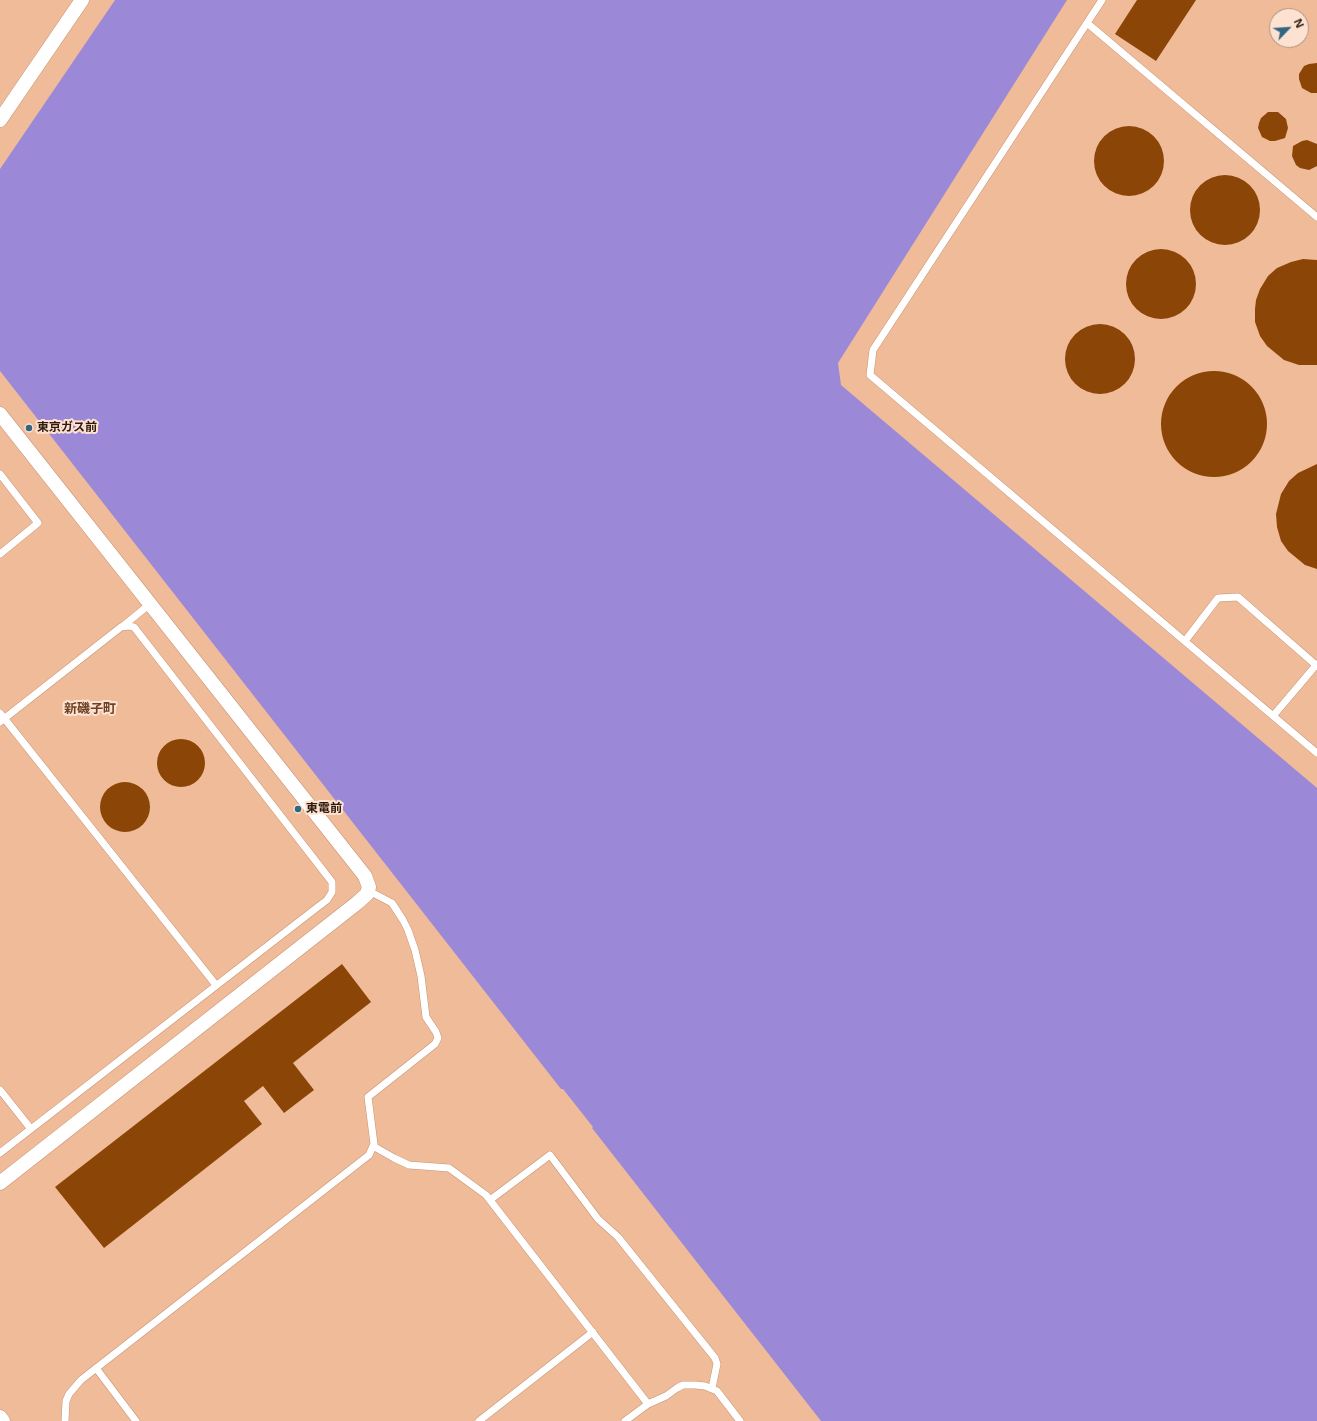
<!DOCTYPE html>
<meta charset="utf-8">
<style>
body{margin:0}
#map{position:relative;width:1317px;height:1421px;overflow:hidden;background:#f0bb99;font-family:"Noto Sans",sans-serif}
canvas{display:block}
.north{position:absolute;left:1269px;top:8px;width:40px;height:40px;box-sizing:border-box;background:#fee2d1;border:1px solid #ab9283;border-radius:50%;rotate:65deg;font-size:11px;font-weight:700;line-height:16px;text-align:center;color:#2e1b0e}
.north::after{content:'';display:block;margin:auto;width:14px;height:18px;background:#316682;clip-path:polygon(50% 0,100% 100%,50% 72%,0 100%)}
</style>
<div id="map">
<canvas width="1317" height="1421"></canvas>
<div class="north">N</div>
</div>
<script>
const context = document.querySelector('canvas').getContext('2d');
context.lineJoin = 'round';
function fillPath(path, color) {
  context.fillStyle = color;
  context.fill(path, 'evenodd');
}
function poly(rows) {
  const path = new Path2D();
  for (const r of rows) {
    if (r.length === 3) {
      path.moveTo(r[0] + r[2], r[1]);
      path.arc(r[0], r[1], r[2], 0, 2 * Math.PI);
      continue;
    }
    path.moveTo(r[0], r[1]);
    for (let i = 2; i < r.length; i += 2) path.lineTo(r[i], r[i + 1]);
  }
  return path;
}
function trace(path, color, width, dash) {
  context.strokeStyle = color;
  context.lineWidth = width;
  context.lineCap = dash ? 'butt' : 'round';
  context.setLineDash(dash || []);
  context.stroke(path);
}
function drawText(font, color, halo, rows, align = 'center') {
  context.font = font + ' "Noto Sans","Noto Sans JP",sans-serif';
  context.lineWidth = 4;
  context.setLineDash([]);
  context.textBaseline = 'middle';
  context.strokeStyle = halo;
  context.fillStyle = color;
  for (const [text, x, y, turn = 0] of rows) {
    context.save();
    context.translate(x, y);
    context.rotate((+turn || 0) * Math.PI / 180);
    context.textAlign = isNaN(turn) ? turn : align;
    if (halo) context.strokeText(text, 0, 0);
    context.fillText(text, 0, 0);
    context.restore();
  }
}
fillPath(poly([
 [115,0,1067,0,838,363,841,385,1317,788,1317,1421,821,1421,592,1128,593,1127,563,1089,561,1089,0,371,0,169]
]), '#9b89d8');
fillPath(poly([
 [1137,0,1196,0,1156,61,1115,34],
 [1317,63,1317,93,1311,93,1302,88,1299,79,1299,74,1304,66,1309,64],
 [1268,112,1278,112,1286,119,1288,128,1285,138,1275,141,1270,141,1262,137,1258,128,1259,123,1261,118],
 [1129,161,35],
 [1307,140,1317,144,1317,166,1309,170,1300,168,1296,165,1292,156,1293,146,1302,141],
 [1225,210,35],
 [1161,284,35],
 [1303,259,1317,260,1317,365,1299,365,1284,360,1267,346,1260,336,1255,322,1255,309,1256,300,1260,289,1268,276,1277,268,1291,262],
 [1100,359,35],
 [1214,424,53],
 [1317,464,1317,569,1305,565,1288,551,1281,541,1277,527,1276,514,1281,494,1289,481,1298,473],
 [181,763,24],
 [125,807,25],
 [342,964,371,1002,293,1063,314,1090,284,1113,263,1086,244,1101,262,1124,104,1248,55,1187]
]), '#8b4507');
const lane = poly([
 [1102,0,873,350,870,375,1317,753],
 [1087,23,1317,217],
 [0,474,38,523,0,554],
 [123,626,150,604],
 [1185,641,1218,598,1238,597,1316,665],
 [0,713,216,985],
 [1273,716,1317,664],
 [0,722,121,627,129,626,134,627,332,882,332,892,327,900,319,906,0,1153],
 [0,1090,31,1129],
 [373,1146,394,1158,409,1165,449,1168,486,1195,648,1404],
 [490,1200,550,1155,598,1219,618,1237,715,1358,717,1364,712,1388],
 [96,1368,136,1421],
 [65,1421,66,1401,69,1394,81,1380,369,1155,374,1144,368,1097,435,1044,438,1038,436,1032,426,1017,421,976,415,950,408,930,403,920,392,903,369,891],
 [479,1421,593,1332],
 [625,1421,648,1404,666,1396,677,1388,683,1385,695,1385,705,1386,717,1391,740,1421]
]);
const street = poly([
 [0,120,82,0],
 [0,414,365,876,369,887,367,894,357,903,0,1183],
 [0,1417,3,1421]
]);
trace(lane, '#c69372', 8);
trace(street, '#c69372', 15);
trace(lane, '#fff', 7);
trace(street, '#fff', 14);
for (const [x, y, r, color] of [
 [29,428,4,"#316682"],
 [298,809,4,"#316682"]
]) {
  const dot = new Path2D();
  dot.arc(x, y, r, 0, 2 * Math.PI);
  context.fillStyle = color;
  context.fill(dot);
  trace(dot, '#fee2d1', 1.5);
}
drawText('bold 12px', '#2e1b0e', '#fee2d1', [
 ["東京ガス前",37,428],
 ["東電前",306,809]
], 'left');
drawText('bold 13px', '#6d4022', '#fee2d1', [
 ["新磯子町",90,709]
]);
</script>
